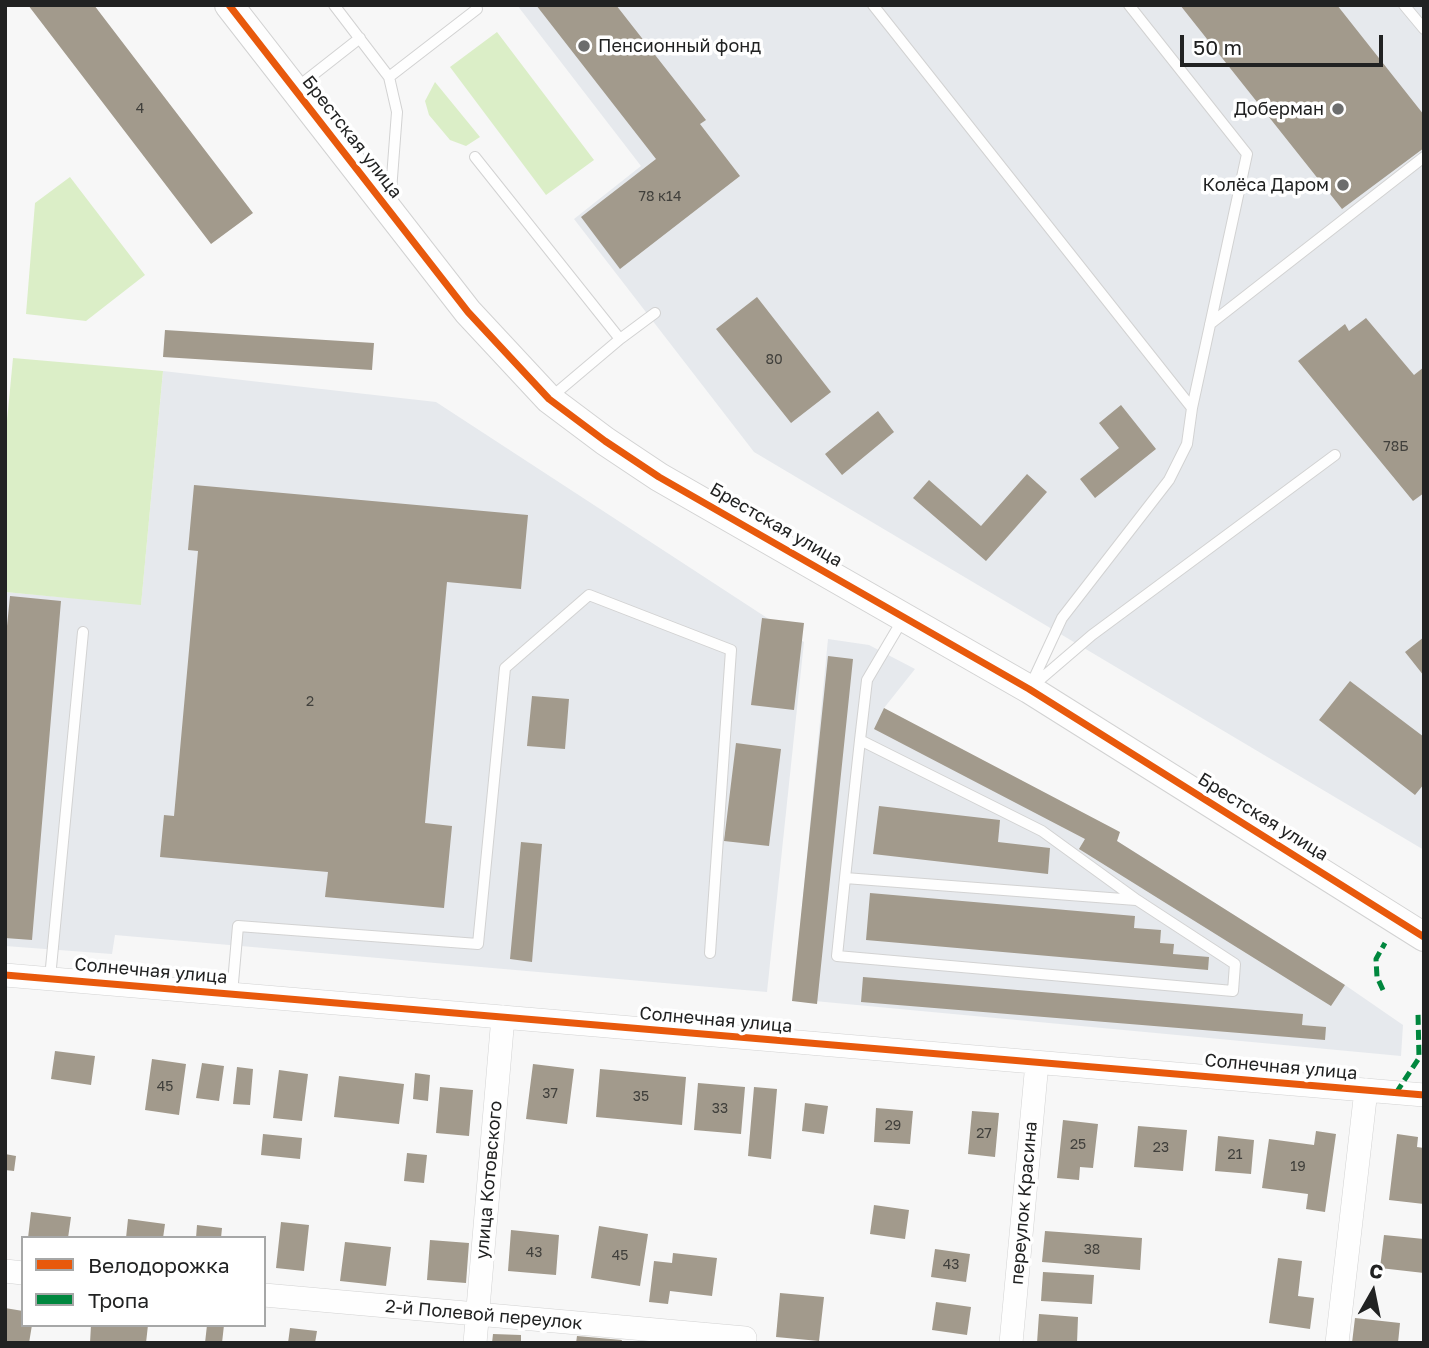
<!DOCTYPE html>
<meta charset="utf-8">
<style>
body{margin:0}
#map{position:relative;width:1429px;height:1348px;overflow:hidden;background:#f7f7f7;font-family:"Golos Text",sans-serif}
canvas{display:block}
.frame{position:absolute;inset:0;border:7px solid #212222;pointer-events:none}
.legend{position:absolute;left:21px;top:1236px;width:245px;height:91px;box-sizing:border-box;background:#fff;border:2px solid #a6a7a7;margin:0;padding:9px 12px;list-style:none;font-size:21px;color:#212222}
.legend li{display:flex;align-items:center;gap:14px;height:35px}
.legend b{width:35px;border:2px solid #a6a7a7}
.north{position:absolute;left:1338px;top:1257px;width:70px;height:70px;-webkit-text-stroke:5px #fff;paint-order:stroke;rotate:9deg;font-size:19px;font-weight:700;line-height:28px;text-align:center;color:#212222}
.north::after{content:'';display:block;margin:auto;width:24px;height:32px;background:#212222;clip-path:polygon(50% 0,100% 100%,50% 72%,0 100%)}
.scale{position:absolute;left:1180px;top:35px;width:203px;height:32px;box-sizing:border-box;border:4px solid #212222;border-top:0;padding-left:9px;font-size:21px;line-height:24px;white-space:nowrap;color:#212222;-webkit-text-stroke:5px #fff;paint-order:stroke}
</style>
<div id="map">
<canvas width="1429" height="1348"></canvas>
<div class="frame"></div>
<ul class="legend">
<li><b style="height:9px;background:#e8590c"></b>Велодорожка</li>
<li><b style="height:9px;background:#00873e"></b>Тропа</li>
</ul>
<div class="north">С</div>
<div class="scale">50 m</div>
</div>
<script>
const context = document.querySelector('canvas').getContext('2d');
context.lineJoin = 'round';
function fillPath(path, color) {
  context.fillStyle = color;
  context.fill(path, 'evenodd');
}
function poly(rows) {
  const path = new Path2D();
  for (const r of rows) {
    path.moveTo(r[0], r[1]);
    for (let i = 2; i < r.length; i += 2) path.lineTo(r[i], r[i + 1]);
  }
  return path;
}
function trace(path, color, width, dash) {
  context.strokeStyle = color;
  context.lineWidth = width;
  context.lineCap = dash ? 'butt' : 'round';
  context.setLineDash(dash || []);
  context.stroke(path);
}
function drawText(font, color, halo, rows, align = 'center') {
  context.font = font + ' "Golos Text",sans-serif';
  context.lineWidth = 7;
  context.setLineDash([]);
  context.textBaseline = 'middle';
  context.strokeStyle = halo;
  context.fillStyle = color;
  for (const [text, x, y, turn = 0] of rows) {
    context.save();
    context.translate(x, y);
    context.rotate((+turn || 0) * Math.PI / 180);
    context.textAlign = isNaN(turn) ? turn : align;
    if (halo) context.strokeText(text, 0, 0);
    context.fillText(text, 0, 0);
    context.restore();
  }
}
fillPath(poly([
 [517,5,1424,5,1424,850,754,452,574,219,641,166],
 [163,371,436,402,804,642,767,992,115,935,112,954,5,946,5,592,141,604],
 [828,639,869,645,915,669,884,708,1117,841,1345,985,1403,1025,1401,1056,793,999]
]), '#e6e9ed');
fillPath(poly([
 [497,32,594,160,546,195,450,67],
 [435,82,480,137,466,146,450,140,429,115,425,101],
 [70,177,145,275,86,321,26,314,35,203],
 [13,358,163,371,141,605,5,592,5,442]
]), '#dbeec7');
fillPath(poly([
 [28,5,94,5,253,213,211,244],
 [536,5,616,5,706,120,700,124,740,176,620,269,581,217,656,159],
 [1180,5,1337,5,1424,115,1424,148,1342,209],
 [757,297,831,392,791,423,716,329],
 [1366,318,1414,375,1424,367,1424,493,1413,501,1298,361,1345,324,1349,331],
 [165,330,374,343,372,370,163,357],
 [1121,405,1156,449,1095,498,1080,479,1119,448,1099,423],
 [878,411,894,432,842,475,825,454],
 [1027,474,1047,492,986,561,913,498,929,480,981,526],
 [194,485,528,515,521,589,447,582,425,823,452,826,444,908,325,897,328,872,160,857,164,815,174,816,198,551,188,550],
 [10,596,61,601,32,940,5,938,5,646],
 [762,618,804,623,794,710,751,705],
 [1424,637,1424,676,1405,652],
 [828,656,853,659,817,1004,792,1001],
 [1350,681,1424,737,1424,784,1415,795,1319,720],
 [532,696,569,699,565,749,527,746],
 [884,708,1120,832,1117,841,1345,985,1331,1006,1079,849,1085,839,874,729],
 [736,743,781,749,769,846,724,841],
 [879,806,1000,820,998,842,1050,848,1048,874,873,854],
 [521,842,542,844,532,962,510,959],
 [870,893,1135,916,1134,928,1161,930,1160,943,1174,944,1173,954,1209,957,1208,970,866,940],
 [863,977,1303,1014,1302,1025,1326,1027,1325,1040,861,1002],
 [55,1051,95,1056,91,1085,51,1079],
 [152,1059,186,1064,179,1115,145,1110],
 [202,1063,224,1066,219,1101,196,1098],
 [533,1064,574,1069,567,1124,526,1119],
 [237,1067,253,1069,250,1105,233,1104],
 [600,1069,686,1077,682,1125,596,1117],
 [279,1070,308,1074,302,1121,273,1118],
 [415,1073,430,1075,428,1101,413,1099],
 [339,1076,404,1084,399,1124,334,1117],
 [698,1083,745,1087,741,1134,694,1130],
 [440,1087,473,1090,469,1136,436,1133],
 [754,1087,777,1089,771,1159,748,1156],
 [805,1103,828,1106,824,1134,802,1131],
 [876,1108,913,1111,910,1144,874,1142],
 [972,1111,999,1113,995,1157,968,1154],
 [1063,1120,1098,1124,1093,1168,1080,1167,1079,1180,1057,1178],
 [1138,1126,1187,1130,1183,1171,1134,1167],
 [1316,1131,1336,1134,1325,1212,1306,1209,1308,1194,1262,1188,1269,1139,1314,1145],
 [263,1134,302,1138,300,1159,261,1155],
 [1397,1134,1418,1137,1417,1147,1424,1148,1424,1204,1389,1200],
 [1218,1136,1254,1140,1251,1174,1215,1171],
 [407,1153,427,1155,424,1183,404,1181],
 [5,1154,16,1156,14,1171,5,1170],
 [874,1205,909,1210,905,1239,870,1234],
 [31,1212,71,1217,68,1238,28,1238],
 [128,1219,165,1224,163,1238,126,1238],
 [281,1222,309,1225,304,1271,276,1268],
 [197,1225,222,1228,221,1238,196,1238],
 [599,1226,648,1234,640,1286,591,1278],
 [511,1230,559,1235,556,1275,508,1271],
 [1045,1231,1142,1238,1140,1270,1042,1262],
 [1384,1235,1424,1239,1424,1273,1380,1268],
 [430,1240,469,1243,466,1283,427,1280],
 [345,1242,391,1247,386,1286,340,1281],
 [935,1249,970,1254,966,1282,931,1277],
 [673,1253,717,1258,712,1296,670,1291,668,1304,649,1302,654,1261,672,1263],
 [1278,1258,1302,1261,1298,1296,1314,1298,1310,1329,1269,1323],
 [1043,1272,1094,1275,1092,1304,1041,1301],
 [780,1293,824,1297,819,1341,776,1337],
 [936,1302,971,1307,967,1335,932,1330],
 [5,1308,23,1311,23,1325,32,1325,29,1343,5,1343],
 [1039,1314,1078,1317,1077,1343,1037,1343],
 [1355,1318,1400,1323,1398,1343,1352,1343],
 [91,1325,148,1325,146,1343,90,1343],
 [207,1325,224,1325,222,1343,205,1343],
 [290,1328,317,1331,315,1343,288,1343],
 [493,1334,521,1335,521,1343,492,1343],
 [577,1336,622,1340,621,1343,576,1343]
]), '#a29a8c');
const service = poly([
 [334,5,389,77,397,112,390,204],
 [873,5,1192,408],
 [1129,5,1247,154,1192,408,1187,444,1169,480,1062,618,1029,689,1092,635,1335,455],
 [1404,5,1424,29],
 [389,77,477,9],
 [295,89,360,38],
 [475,157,620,339,549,399],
 [1210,324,1424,157],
 [620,339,655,313],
 [860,740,1042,831,1137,900,1235,964,1233,991,837,956,845,878,860,740,867,680,903,619],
 [845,878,1136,900],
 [50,978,83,632],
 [232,994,238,926,478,944,505,668,589,595,731,650,710,953]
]);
const minor = poly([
 [5,975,1424,1095],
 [5,1271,23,1273],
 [264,1295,745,1338,744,1343],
 [475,1343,503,1017],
 [1011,1343,1037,1063],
 [1337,1343,1366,1090]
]);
const tertiary = poly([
 [229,5,468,312,549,399,605,441,659,477,1029,689,1424,937]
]);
trace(service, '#d2d2d2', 12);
trace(minor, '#d2d2d2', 24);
trace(tertiary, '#d2d2d2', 30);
trace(service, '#fefefe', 10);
trace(minor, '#fefefe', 23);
trace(tertiary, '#fefefe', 28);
trace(poly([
 [1383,990,1377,977,1376,959,1385,943],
 [1396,1093,1419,1058,1418,1013]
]), '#00873e', 5, [10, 5]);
trace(poly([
 [229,5,468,312,549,399,605,441,659,477,1029,689,1424,937],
 [5,975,1424,1095]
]), '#e8590c', 7);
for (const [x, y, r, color] of [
 [584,46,7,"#6c6d6d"],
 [1338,109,7,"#6c6d6d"],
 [1343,185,7,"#6c6d6d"]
]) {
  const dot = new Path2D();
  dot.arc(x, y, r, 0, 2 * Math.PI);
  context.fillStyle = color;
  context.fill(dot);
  trace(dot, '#fff', 2.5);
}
drawText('14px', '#41403c', null, [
 ["4",140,109],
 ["78 к14",660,197],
 ["80",774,360],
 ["78Б",1396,447],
 ["2",310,702],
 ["45",165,1087],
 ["37",550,1094],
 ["35",641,1097],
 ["33",720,1109],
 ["29",893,1126],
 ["27",984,1134],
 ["25",1078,1145],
 ["23",1161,1148],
 ["21",1235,1155],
 ["19",1298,1167],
 ["38",1092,1250],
 ["43",534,1253],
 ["45",620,1256],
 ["43",951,1265]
]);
drawText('18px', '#212222', '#fff', [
 ["Пенсионный фонд",598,46,"left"],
 ["Доберман",1324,109],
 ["Колёса Даром",1329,185]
], 'right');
drawText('18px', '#212222', '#fff', [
 ["Брестская улица",352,137,52],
 ["Брестская улица",776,525,30],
 ["Брестская улица",1263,817,32],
 ["Солнечная улица",151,971,5],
 ["Солнечная улица",716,1020,5],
 ["Солнечная улица",1281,1067,5],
 ["улица Котовского",489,1180,-85],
 ["переулок Красина",1024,1203,-85],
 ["2-й Полевой переулок",484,1315,5]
]);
</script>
